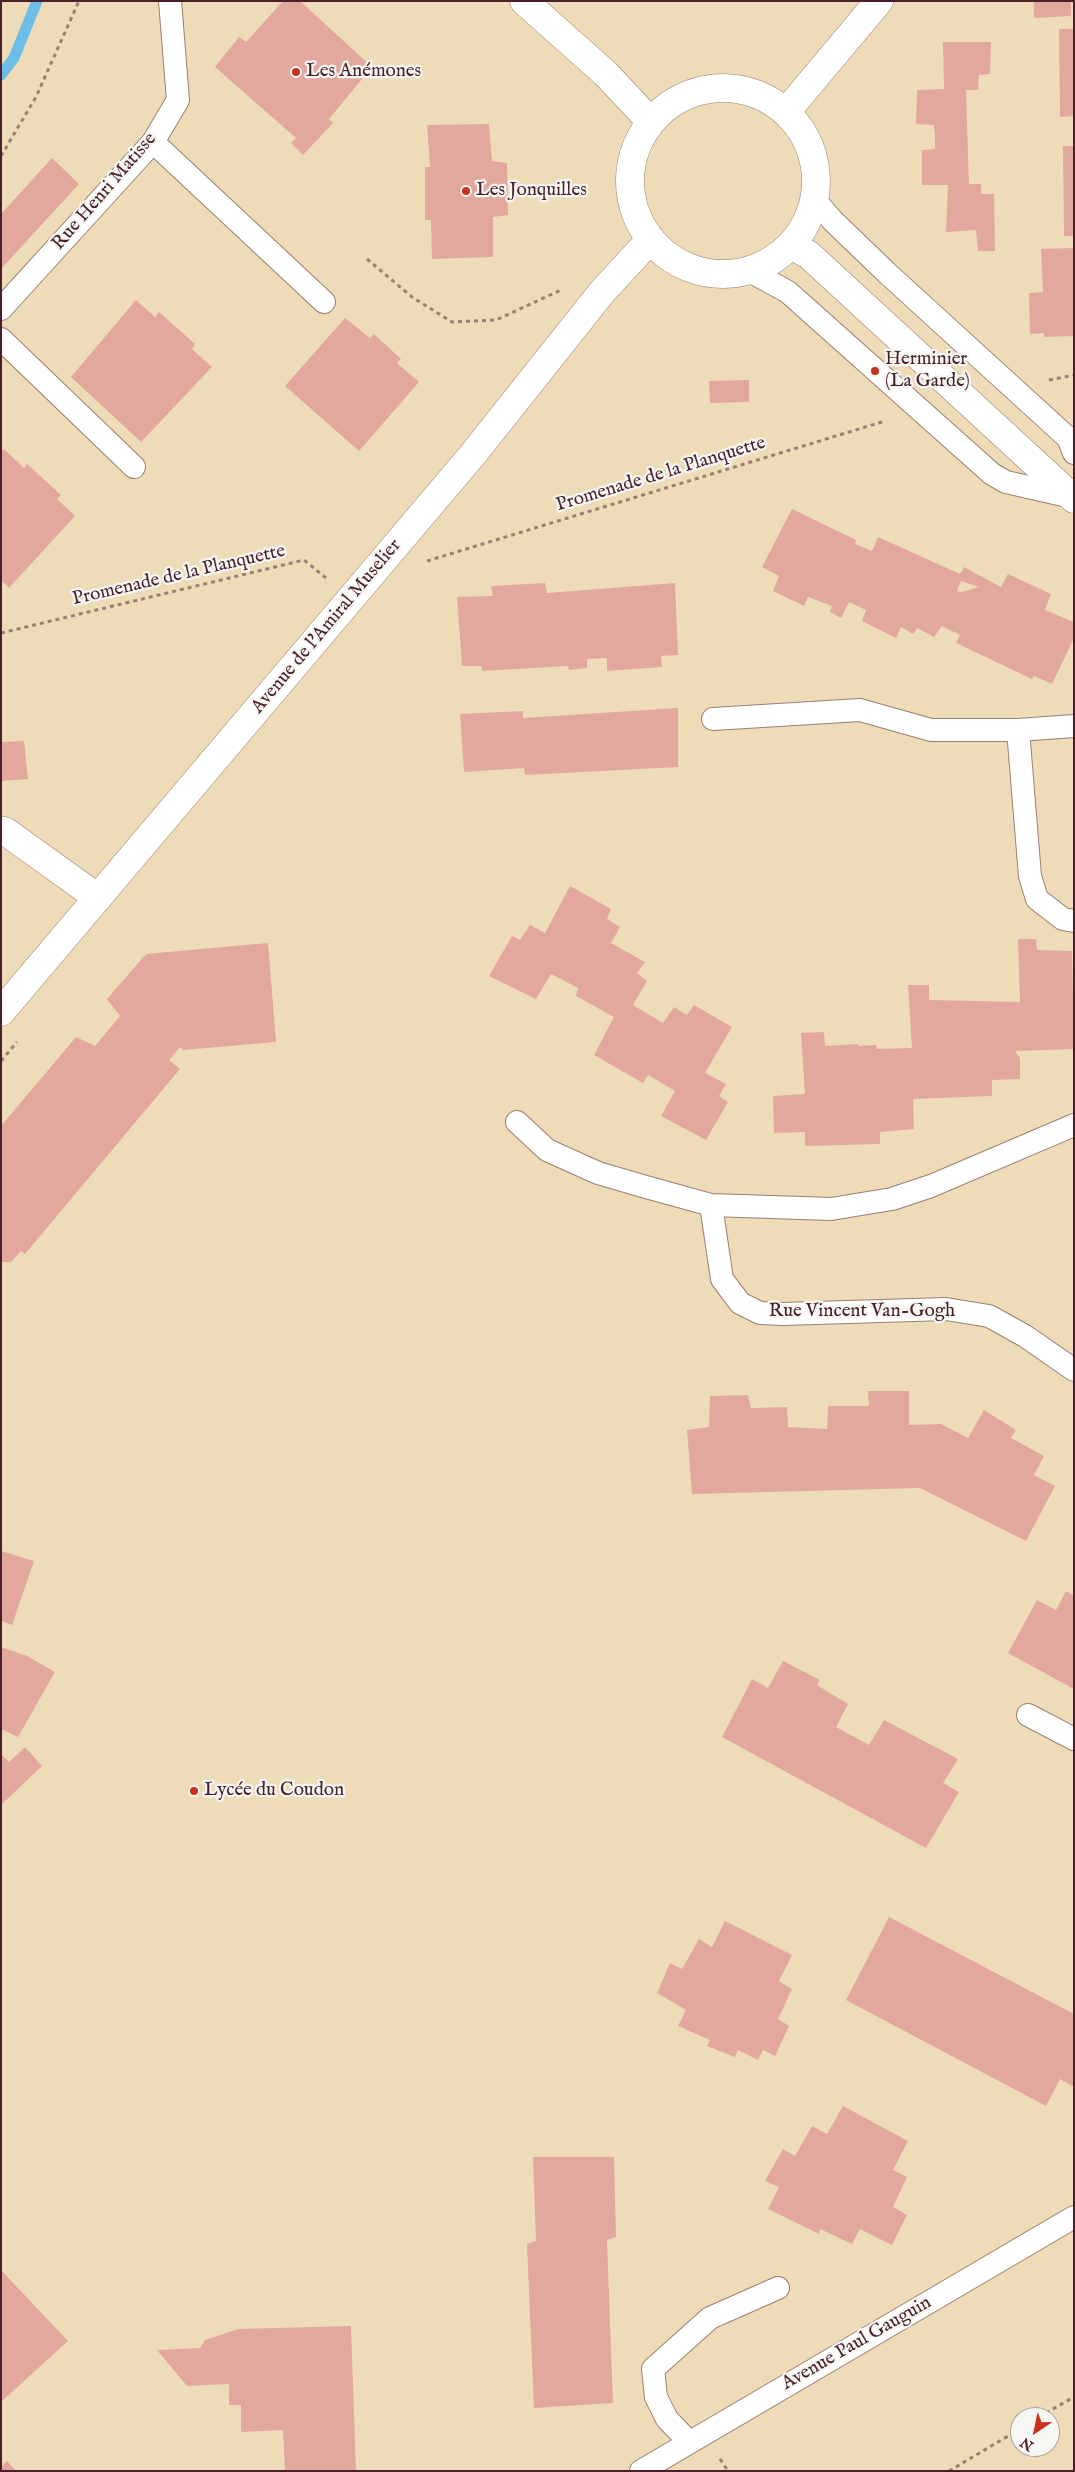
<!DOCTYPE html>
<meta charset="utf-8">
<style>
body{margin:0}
#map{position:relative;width:1075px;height:2472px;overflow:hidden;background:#eedcb9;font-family:"IM FELL English",serif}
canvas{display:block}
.frame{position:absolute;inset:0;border:2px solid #4a1f2b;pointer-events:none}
.north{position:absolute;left:1010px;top:2407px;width:50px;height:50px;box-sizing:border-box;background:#f6f6f2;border:1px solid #b1a0a2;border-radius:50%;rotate:214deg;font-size:14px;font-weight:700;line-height:20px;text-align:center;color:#4a1f2b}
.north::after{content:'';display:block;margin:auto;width:18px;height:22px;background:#c8321e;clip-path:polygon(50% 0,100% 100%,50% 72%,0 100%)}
</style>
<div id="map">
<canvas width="1075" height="2472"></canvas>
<div class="frame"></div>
<div class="north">N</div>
</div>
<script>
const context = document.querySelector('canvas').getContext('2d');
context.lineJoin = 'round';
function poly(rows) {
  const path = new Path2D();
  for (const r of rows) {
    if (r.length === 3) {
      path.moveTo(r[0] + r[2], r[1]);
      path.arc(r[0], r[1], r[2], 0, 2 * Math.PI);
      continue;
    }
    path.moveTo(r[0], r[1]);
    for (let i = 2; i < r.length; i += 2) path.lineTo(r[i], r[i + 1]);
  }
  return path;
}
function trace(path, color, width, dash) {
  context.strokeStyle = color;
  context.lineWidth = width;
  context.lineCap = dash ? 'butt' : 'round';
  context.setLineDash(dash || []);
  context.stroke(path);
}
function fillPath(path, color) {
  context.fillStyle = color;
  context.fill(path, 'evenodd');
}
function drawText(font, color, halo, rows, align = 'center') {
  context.font = font + ' "IM FELL English",serif';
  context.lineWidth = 4.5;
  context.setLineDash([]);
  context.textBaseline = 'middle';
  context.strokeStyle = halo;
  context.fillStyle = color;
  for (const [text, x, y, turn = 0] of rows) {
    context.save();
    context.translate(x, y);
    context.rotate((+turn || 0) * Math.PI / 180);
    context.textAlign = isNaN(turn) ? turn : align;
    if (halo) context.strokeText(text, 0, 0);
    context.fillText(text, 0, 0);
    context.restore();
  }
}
trace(poly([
 [1,75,14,58,37,1]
]), '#6cbee8', 11);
fillPath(poly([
 [283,1,300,1,372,67,329,119,333,123,303,155,291,143,296,138,215,67,239,37,246,42],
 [1034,1,1071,1,1071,16,1034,18],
 [1059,29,1074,29,1074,116,1060,117],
 [943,42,991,42,990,74,979,75,978,90,966,90,969,184,981,184,981,194,994,194,995,251,978,251,976,230,946,232,948,185,922,185,922,150,935,149,935,137,934,125,916,124,917,90,944,89],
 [489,124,492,161,507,163,508,215,493,217,493,257,432,259,431,220,425,220,425,167,430,167,427,125],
 [1063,146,1074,146,1074,236,1064,236],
 [52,158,79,184,1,269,1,214],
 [1074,248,1074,336,1044,337,1044,333,1030,334,1029,293,1043,292,1041,249],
 [136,300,155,317,159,312,195,344,192,349,212,367,141,442,71,377],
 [345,318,370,338,374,334,401,359,397,363,419,382,359,451,285,386],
 [749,380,749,402,710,403,709,381],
 [4,449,24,468,27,464,61,495,57,499,75,516,9,588,1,580,1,452],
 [792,509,856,540,855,544,872,551,878,537,960,574,964,567,1001,587,1008,574,1051,594,1045,610,1074,622,1074,638,1052,684,1034,676,1032,679,956,643,960,635,942,626,934,637,917,628,913,634,901,627,896,638,862,621,866,610,849,602,841,618,830,612,832,606,808,597,804,606,773,591,779,576,762,567],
 [961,581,979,587,961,592,957,591],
 [545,583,547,593,675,583,678,655,661,656,662,667,607,671,607,658,587,659,587,668,569,670,568,666,482,671,481,666,462,666,457,597,493,596,491,586],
 [678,708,678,767,525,775,524,768,464,772,460,714,523,711,523,718],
 [24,741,28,779,1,781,1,742],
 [570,886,611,909,607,919,620,927,611,943,645,962,637,973,647,981,633,1005,663,1023,674,1007,687,1015,694,1005,732,1027,705,1073,726,1084,719,1096,728,1102,706,1140,661,1116,675,1091,648,1075,643,1083,594,1055,614,1017,576,996,578,988,551,974,536,999,489,976,512,936,520,940,530,925,545,933],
 [1018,939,1036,939,1037,950,1072,951,1074,1049,1015,1051,1020,1058,1020,1079,992,1080,992,1096,913,1099,914,1129,880,1132,880,1144,805,1146,805,1132,774,1133,773,1096,805,1094,801,1033,824,1032,825,1046,858,1044,858,1046,876,1045,877,1049,912,1048,908,985,929,985,929,1000,1020,1002],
 [268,943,276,1042,183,1050,180,1047,169,1060,180,1069,25,1254,21,1251,11,1262,1,1262,1,1126,76,1037,95,1046,120,1016,107,999,146,954],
 [868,1391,909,1391,909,1425,941,1424,968,1438,984,1410,1016,1430,1011,1438,1044,1456,1034,1475,1055,1486,1026,1541,920,1488,692,1494,687,1430,709,1427,710,1396,748,1395,751,1408,787,1407,788,1427,827,1429,828,1406,869,1406],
 [1,1551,34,1561,12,1625,1,1621],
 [1066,1591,1074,1596,1074,1689,1008,1653,1037,1600,1056,1610],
 [1,1647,27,1656,55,1672,18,1737,1,1729],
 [783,1661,820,1680,817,1685,848,1704,836,1727,869,1745,884,1720,958,1759,943,1783,959,1792,926,1848,722,1737,752,1679,768,1688],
 [25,1747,42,1766,1,1805,1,1754,9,1762],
 [889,1917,1074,2014,1074,2087,1060,2079,1046,2106,846,2000],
 [725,1921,792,1955,779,1981,792,1989,778,2019,789,2026,775,2056,763,2050,758,2060,738,2050,735,2057,707,2046,710,2040,678,2026,686,2010,657,1993,670,1963,682,1969,699,1939,712,1947],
 [843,2106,908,2141,893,2170,907,2177,893,2207,907,2215,892,2245,860,2229,852,2244,820,2229,819,2234,768,2209,779,2187,765,2181,783,2149,795,2156,812,2126,827,2134],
 [533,2157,614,2157,616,2237,607,2240,613,2403,534,2408,527,2244,536,2241],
 [1,2270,68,2341,1,2402],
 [351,2326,356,2471,285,2471,283,2430,241,2432,241,2405,229,2405,229,2384,187,2386,157,2350,200,2348,205,2340,238,2329],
 [7,2461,16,2471,1,2471,1,2467]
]), '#e2a89d');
const lane = poly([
 [153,142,324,302],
 [814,199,833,221,887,273,1068,438,1074,453],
 [748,270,788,292,992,474,1006,482,1072,497,1073,495],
 [1,309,153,142,178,100,170,1],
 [1,339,134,467],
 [713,719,860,710,931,730,1018,730,1074,726],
 [1018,730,1030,876,1037,899,1063,919,1074,921],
 [517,1122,547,1150,598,1173,646,1187,711,1205,831,1209,892,1199,931,1186,1074,1125],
 [711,1205,722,1279,740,1303,760,1313,783,1314,946,1309,989,1316,1025,1336,1074,1370],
 [1028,1715,1074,1739],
 [689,2442,667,2419,656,2397,653,2369,710,2318,778,2288],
 [641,2471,1074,2217]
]);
const street = poly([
 [524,1,606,74,651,122],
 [723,181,93],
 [786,112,879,1],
 [791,245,809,255,1074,499],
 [1,831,5,831,98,898],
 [1,1012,474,453,602,292,651,239]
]);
trace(lane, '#9c7e72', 24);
trace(street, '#9c7e72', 29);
trace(poly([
 [1,156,36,97,79,1],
 [367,259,412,297,452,322,496,320,561,290],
 [1049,380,1074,375],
 [427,561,885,421],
 [1,633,304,560,326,578],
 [1,1061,17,1042],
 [1039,2417,1074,2397],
 [720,2459,728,2471],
 [949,2471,1020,2429]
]), '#9c7e72', 3, [4, 4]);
trace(lane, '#fff', 22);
trace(street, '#fff', 28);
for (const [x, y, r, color] of [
 [296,72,5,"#c8321e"],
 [466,191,5,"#c8321e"],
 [875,371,5,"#c8321e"],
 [194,1791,5,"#c8321e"]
]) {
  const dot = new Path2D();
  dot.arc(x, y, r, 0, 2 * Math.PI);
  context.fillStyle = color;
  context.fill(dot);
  trace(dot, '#f6f6f2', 2);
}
drawText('19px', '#4a1f2b', '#f6f6f2', [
 ["Les Anémones",306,72],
 ["Les Jonquilles",476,191],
 ["Herminier",885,360],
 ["(La Garde)",885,382],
 ["Lycée du Coudon",204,1791]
], 'left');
drawText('19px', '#4a1f2b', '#f6f6f2', [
 ["Rue Henri Matisse",105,192,-49],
 ["Promenade de la Planquette",661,475,-17],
 ["Promenade de la Planquette",179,576,-13],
 ["Avenue de l'Amiral Muselier",327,627,-50],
 ["Rue Vincent Van-Gogh",862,1312],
 ["Avenue Paul Gauguin",857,2344,-30]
]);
</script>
